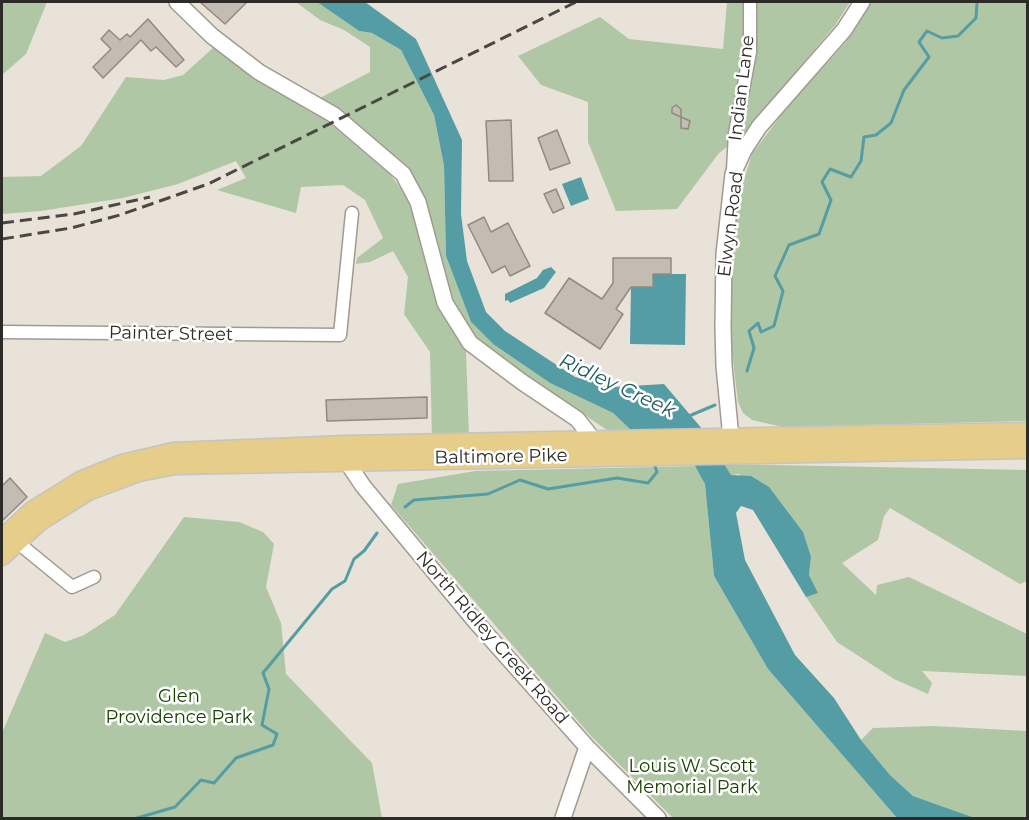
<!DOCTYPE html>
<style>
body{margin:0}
#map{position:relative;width:1029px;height:820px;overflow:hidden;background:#e9e2d8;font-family:Montserrat,sans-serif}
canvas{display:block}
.frame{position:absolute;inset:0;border:3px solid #2d2b27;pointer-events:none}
</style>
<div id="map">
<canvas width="1029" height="820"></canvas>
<div class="frame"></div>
</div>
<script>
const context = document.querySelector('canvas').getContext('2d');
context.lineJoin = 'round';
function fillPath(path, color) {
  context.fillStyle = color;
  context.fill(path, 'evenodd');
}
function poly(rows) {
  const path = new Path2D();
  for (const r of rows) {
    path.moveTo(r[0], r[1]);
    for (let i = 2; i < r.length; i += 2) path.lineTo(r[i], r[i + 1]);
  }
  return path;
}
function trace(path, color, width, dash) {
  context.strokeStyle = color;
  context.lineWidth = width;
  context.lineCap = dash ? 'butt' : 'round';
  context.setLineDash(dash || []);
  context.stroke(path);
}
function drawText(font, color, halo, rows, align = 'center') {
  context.font = font + ' Montserrat,sans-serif';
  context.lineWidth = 5;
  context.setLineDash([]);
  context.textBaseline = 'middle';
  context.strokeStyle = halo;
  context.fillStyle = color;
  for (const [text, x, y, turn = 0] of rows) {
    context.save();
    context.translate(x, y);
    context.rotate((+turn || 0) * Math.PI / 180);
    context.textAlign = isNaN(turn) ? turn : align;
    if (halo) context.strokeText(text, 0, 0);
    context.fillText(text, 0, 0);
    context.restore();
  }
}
fillPath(poly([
 [2,2,47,2,26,54,2,75],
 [296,2,317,2,359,31,372,33,401,50,434,115,444,166,446,256,471,322,493,344,550,383,613,413,632,431,610,432,476,342,452,301,427,210,342,114,320,98,370,72,370,47,344,30,320,20],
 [727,2,850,2,836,24,744,134,719,153,677,209,616,211,588,142,588,102,541,85,518,56,600,17,629,39,723,49],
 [870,2,1027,2,1027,421,783,427,752,420,743,413,738,402,729,328,729,255,737,202,752,154,787,107,846,42],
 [214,47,314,111,339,131,391,175,412,205,441,305,466,351,469,438,432,439,430,352,404,314,408,277,393,251,370,262,356,264,357,258,383,238,365,200,343,185,301,187,296,213,217,190,246,178,236,161,178,184,123,198,41,211,2,214,2,177,41,176,81,146,126,77,164,80,183,75],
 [724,464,1027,470,1027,581,1020,584,890,508,884,516,878,540,842,563,876,595,877,585,909,577,1027,634,1027,676,922,671,932,683,928,694,894,679,837,642,806,597,817,592,809,575,811,557,739,474,731,475],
 [697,466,705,484,714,576,768,669,897,818,673,818,591,736,391,505,398,484,475,471],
 [184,517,239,522,263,532,274,544,266,587,281,623,286,674,372,763,382,818,2,818,2,733,45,633,65,642,84,635,115,615],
 [933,726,1027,731,1027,818,975,818,913,796,890,775,861,740,873,728]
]), '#afc7a5');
fillPath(poly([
 [317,2,365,2,416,39,462,140,461,214,467,261,486,312,505,331,575,377,614,387,664,384,703,430,731,475,751,476,769,487,803,532,811,557,809,575,818,593,806,597,753,510,741,506,736,513,745,560,795,655,834,698,861,740,890,775,913,796,975,818,897,818,768,669,714,576,705,484,676,431,632,431,613,413,550,383,493,344,471,322,446,256,444,166,434,115,401,50,372,33,359,31],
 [581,177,589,199,571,206,562,184],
 [551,267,556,272,544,288,510,303,508,300,505,301,505,294,537,278,543,270],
 [653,274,686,274,685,345,630,344,631,287]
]), '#559da4');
trace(poly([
 [747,371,754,348,749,331,758,323,761,332,774,326,783,291,775,276,789,245,819,234,831,200,822,182,830,169,851,177,861,161,864,137,876,135,891,123,904,90,929,57,919,42,927,31,942,38,958,36,976,18,977,2],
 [689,416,715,405],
 [405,507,414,500,488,494,520,480,548,489,617,478,648,483,657,472,653,461],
 [137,818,175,807,201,780,214,783,236,758,273,745,277,734,262,725,269,689,263,673,332,589,345,581,354,559,364,551,377,533]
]), '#559da4', 3);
const building = poly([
 [200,2,247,2,225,24,200,2],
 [148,19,184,60,176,67,156,47,151,51,141,40,103,78,93,67,111,49,101,39,109,30,120,40,127,34,130,37,148,19],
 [676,105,681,109,681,117,690,121,688,129,681,128,681,117,672,113,672,108,676,105],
 [511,120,513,181,489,181,486,121,511,120],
 [557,130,570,163,550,170,538,138,557,130],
 [556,189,564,208,553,213,544,194,556,189],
 [484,217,491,232,508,223,530,266,510,276,505,266,492,273,468,225,484,217],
 [613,258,671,258,671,274,653,274,653,287,631,287,616,309,623,314,600,349,545,313,569,278,602,299,613,283,613,258],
 [427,397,427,418,327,421,326,400,427,397],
 [10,478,27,497,2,521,2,486,10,478]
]);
fillPath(building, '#c2bcb3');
trace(building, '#918a81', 1.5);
const minor = poly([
 [733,170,735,133,750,52,750,2],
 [2,332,340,335,352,213],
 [17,542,72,587,94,577]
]);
const tertiary = poly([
 [177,2,212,36,259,72,334,115,403,174,418,202,445,303,470,343,522,382,577,419,589,434,592,449],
 [732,448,724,366,723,327,724,254,733,174,744,150,759,127,844,30,862,2],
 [347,453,351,468,363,486,475,621,587,747,658,818],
 [563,818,587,747]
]);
const primary = poly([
 [2,539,32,511,82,480,122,464,173,452,346,445,1028,432],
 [2,556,40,521,88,491,139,472,175,465,1028,449]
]);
trace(minor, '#a19a91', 15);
trace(tertiary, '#a19a91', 18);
trace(primary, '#c4c4c3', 21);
trace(minor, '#fff', 12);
trace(tertiary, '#fff', 15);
trace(primary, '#e6cd89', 18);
trace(poly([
 [2,223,74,214,150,197],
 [2,239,71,228,120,215,208,184,576,2]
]), '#4b4843', 3, [12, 6]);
drawText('18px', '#2d2b27', '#fff', [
 ["Indian Lane",742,88,-83],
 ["Elwyn Road",731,224,-83],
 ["Painter Street",171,334,1],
 ["Baltimore Pike",501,457,-1],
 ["North Ridley Creek Road",492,638,49]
]);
drawText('18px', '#184100', '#fff', [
 ["Glen",179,697],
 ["Providence Park",179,718],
 ["Louis W. Scott",692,767],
 ["Memorial Park",692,788]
]);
drawText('italic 20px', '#205d62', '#fff', [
 ["Ridley Creek",617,386,25]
]);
</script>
